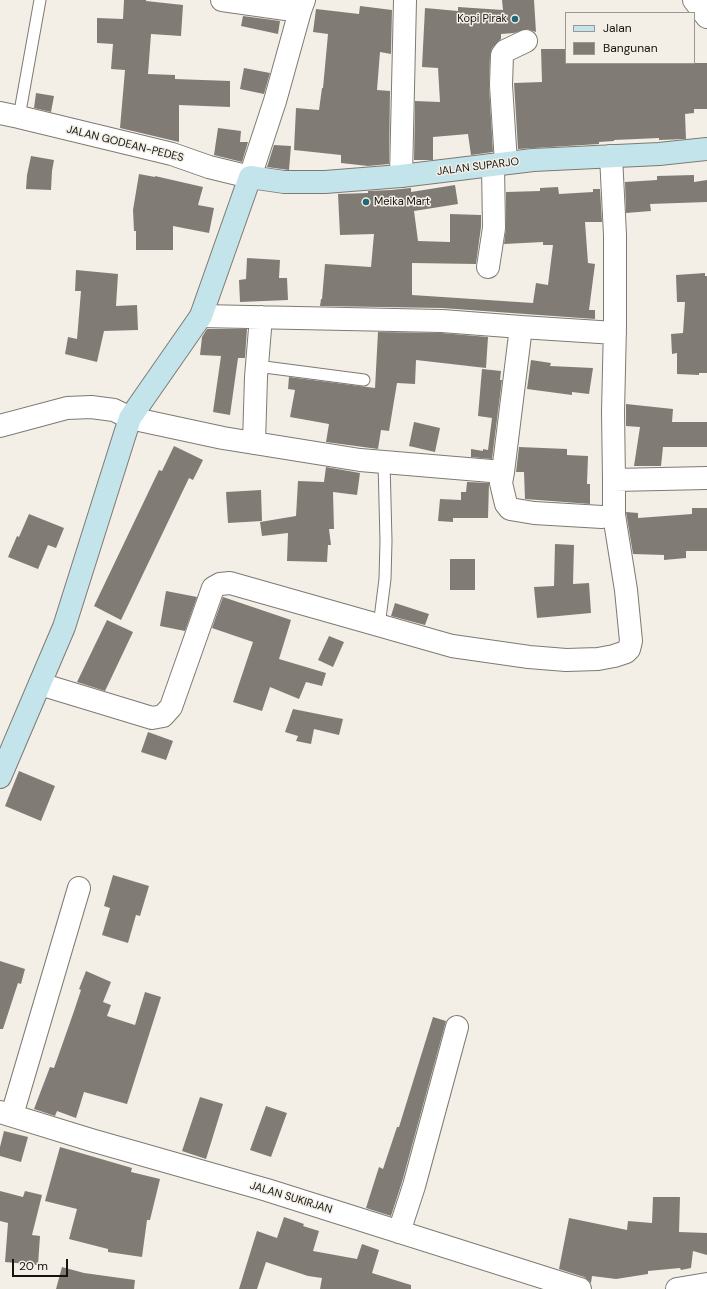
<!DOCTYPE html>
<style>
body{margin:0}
#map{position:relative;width:707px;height:1289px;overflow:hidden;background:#f3efe6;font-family:"DM Sans",sans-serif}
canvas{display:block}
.legend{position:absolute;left:565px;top:12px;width:130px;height:52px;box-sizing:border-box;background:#f3efe6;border:1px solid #9a9790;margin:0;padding:5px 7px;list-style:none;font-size:12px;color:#141310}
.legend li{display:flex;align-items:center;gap:8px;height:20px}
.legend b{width:20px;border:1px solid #9a9790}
.scale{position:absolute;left:12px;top:1259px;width:56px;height:18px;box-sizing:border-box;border:2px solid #141310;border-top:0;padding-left:5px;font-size:12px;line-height:14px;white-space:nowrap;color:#141310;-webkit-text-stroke:3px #f3efe6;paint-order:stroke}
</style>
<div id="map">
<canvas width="707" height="1289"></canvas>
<ul class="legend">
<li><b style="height:5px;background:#c4e4eb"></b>Jalan</li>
<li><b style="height:11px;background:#807c75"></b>Bangunan</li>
</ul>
<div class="scale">20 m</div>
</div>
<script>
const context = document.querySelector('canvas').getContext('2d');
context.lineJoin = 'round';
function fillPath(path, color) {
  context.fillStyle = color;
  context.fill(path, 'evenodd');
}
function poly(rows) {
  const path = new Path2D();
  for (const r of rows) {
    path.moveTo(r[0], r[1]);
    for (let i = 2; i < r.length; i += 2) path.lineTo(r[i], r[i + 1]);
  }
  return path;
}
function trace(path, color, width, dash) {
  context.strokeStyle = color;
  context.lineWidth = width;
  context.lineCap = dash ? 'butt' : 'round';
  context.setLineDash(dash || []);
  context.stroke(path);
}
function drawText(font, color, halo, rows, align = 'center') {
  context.font = font + ' "DM Sans",sans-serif';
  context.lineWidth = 3;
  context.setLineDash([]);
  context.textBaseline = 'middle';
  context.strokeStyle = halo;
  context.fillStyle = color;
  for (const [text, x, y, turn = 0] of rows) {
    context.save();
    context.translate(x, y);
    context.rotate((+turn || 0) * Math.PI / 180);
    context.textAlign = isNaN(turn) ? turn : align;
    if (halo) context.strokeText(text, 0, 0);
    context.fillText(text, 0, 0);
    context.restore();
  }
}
fillPath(poly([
 [124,0,146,0,146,1,183,5,181,36,151,34,148,74,175,75,175,79,230,81,230,107,179,105,179,142,120,128,125,70,111,69,113,44,97,43,97,18,123,19],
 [502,0,534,0,536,32,527,29,514,33,501,34,501,39,492,48,490,55,489,86,493,152,471,155,468,134,433,137,433,160,414,160,415,101,440,102,438,68,422,67,425,8,458,11,458,7,503,10],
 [360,6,392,10,391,54,380,52,377,90,390,91,389,164,368,166,341,163,341,155,294,150,296,108,319,110,322,88,323,88,328,34,313,32,316,9,359,14],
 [243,16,280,21,278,34,241,26],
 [541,49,566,49,566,63,707,63,707,109,694,109,694,113,685,114,686,139,659,140,659,138,614,140,614,141,599,142,599,144,518,149,514,83,542,82],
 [244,68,270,73,264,94,240,89],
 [36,93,54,96,51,112,34,108],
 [218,128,241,131,240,142,248,142,242,162,214,155],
 [274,145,291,146,289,170,267,167],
 [31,156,54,160,52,171,51,190,26,189,27,175],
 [139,174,155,177,155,176,203,187,198,205,214,208,209,233,173,226,173,250,136,250,136,231,134,231,133,210],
 [694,175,694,182,707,180,707,202,650,204,651,211,626,213,625,182,657,180,657,176],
 [455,185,458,204,414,211,418,241,450,242,450,214,481,215,481,227,476,264,412,263,412,295,533,303,536,283,548,285,553,245,543,245,543,242,504,244,506,228,506,192,540,191,540,188,558,187,559,194,593,192,593,189,600,189,602,222,585,222,588,263,595,264,589,310,595,310,595,319,442,308,320,306,321,299,322,299,325,264,371,267,374,234,340,235,338,194,368,193,368,191,391,190,411,188,411,192],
 [247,258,280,260,279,278,287,278,288,300,240,302,239,280,246,279],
 [76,270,118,274,116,306,137,305,138,330,104,331,97,362,65,354,68,337,77,339,81,291,75,291],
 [705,273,705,276,707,276,707,373,699,373,699,375,677,374,677,353,672,354,671,334,683,333,685,302,677,302,676,275],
 [207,329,247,329,245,358,238,358,230,415,213,412,221,356,200,355,202,337],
 [378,332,441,333,488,337,486,368,416,360,415,384,397,383,389,431,381,430,378,449,326,442,329,424,290,417,295,390,288,389,289,377,375,388],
 [531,360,551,363,550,366,593,368,589,394,572,392,572,395,527,389],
 [482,369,501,371,500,380,502,380,492,459,471,457,471,449,483,451,483,449,488,450,492,418,478,416],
 [626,404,673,409,672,422,707,422,707,447,663,447,661,466,634,466,640,427,626,426],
 [414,422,440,428,435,452,409,446],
 [174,446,203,460,193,480,189,478,121,620,94,606,159,470,162,471],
 [519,447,567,449,567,455,588,456,587,484,590,484,590,504,525,499,524,472,516,472],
 [326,467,360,473,357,495,333,492,334,529,329,529,331,545,328,545,327,562,287,561,288,533,262,536,260,522,296,516,298,481,324,482],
 [467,482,489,483,488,518,453,518,453,522,438,521,440,499,461,500,461,492,466,492],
 [261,490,262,521,228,523,226,492],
 [692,508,707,508,707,551,686,551,686,558,664,560,664,555,633,554,626,512,638,513,638,518,692,514],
 [29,514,64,528,56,548,48,545,38,569,8,557,17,536,19,537],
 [555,544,574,545,573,584,589,583,591,613,537,618,534,587,554,586],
 [450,559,475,559,475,590,450,590],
 [166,591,197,597,185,631,160,626],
 [223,597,291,620,279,659,326,673,322,686,306,682,299,699,270,687,262,711,233,702,253,642,212,628],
 [395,603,429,614,425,625,391,616],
 [107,620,133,632,105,691,77,682],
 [329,636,344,642,333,667,318,660],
 [293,709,343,719,339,735,314,729,311,744,296,741,298,736,285,732],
 [148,732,173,741,166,760,141,752],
 [19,771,55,786,41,821,5,806],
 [113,875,149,886,140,916,136,915,128,943,102,935,110,908,104,906],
 [0,961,25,969,21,984,18,983,3,1029,0,1029],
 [86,971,111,982,103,1002,111,1005,107,1016,135,1025,145,992,161,997,127,1104,84,1092,76,1118,57,1111,55,1116,34,1109,50,1067,54,1068,73,1014,81,990,79,989],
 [433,1017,446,1021,402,1182,391,1216,366,1208,379,1167,383,1169,397,1127,399,1127],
 [200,1097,223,1104,206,1159,182,1151],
 [266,1106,287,1113,271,1157,250,1150],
 [4,1131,28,1137,21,1162,0,1156,0,1147],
 [60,1147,132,1168,131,1172,160,1179,150,1220,147,1220,142,1257,108,1252,108,1249,69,1239,77,1209,45,1201],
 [0,1191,23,1197,25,1191,42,1195,32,1235,40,1236,38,1265,5,1262,8,1223,0,1221],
 [653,1197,680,1197,679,1232,707,1233,707,1255,693,1251,691,1268,681,1270,680,1268,648,1271,648,1274,616,1279,592,1276,591,1283,584,1277,559,1269,569,1218,627,1230,628,1221,652,1223],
 [284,1217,304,1224,303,1226,319,1231,313,1251,357,1259,362,1244,379,1250,372,1273,411,1285,411,1289,320,1289,322,1278,308,1276,266,1262,257,1289,239,1289,257,1231,277,1238],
 [62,1267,84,1273,135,1280,134,1289,56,1289]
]), '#807c75');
const service = poly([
 [19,117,40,0],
 [257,366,364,380],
 [379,626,385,579,386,541,384,462]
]);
const minor = poly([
 [222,0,300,11,304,0],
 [694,0,707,17],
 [611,156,615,235,615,326,613,412,614,480],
 [506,163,501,85,502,55,505,51,526,41],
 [401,176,405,0],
 [250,177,275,101,300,11],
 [488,267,494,228,493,165],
 [521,327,615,333],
 [0,426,67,408,91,407,114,410,130,418,223,438,360,460,503,472],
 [254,443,256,377,261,317],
 [614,515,614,480,707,478],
 [40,684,152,718,163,716,171,707,213,588,220,584,230,583,452,646,529,657,566,660,598,659,614,656,626,652,629,649,631,641,626,590,614,515,602,517,534,513,510,509,506,504,501,483,503,472,521,327,442,321,201,316],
 [0,1112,91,1140,267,1190,580,1289],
 [12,1115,79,888],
 [399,1232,414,1186,457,1027],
 [677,1289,707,1284]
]);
const tertiary = poly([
 [0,113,19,117,172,154,209,167,250,177]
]);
const secondary = poly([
 [0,777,64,627,130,418,201,316,250,177,284,182,325,182,401,176,533,160,659,154,707,149]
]);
trace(service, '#7d7a72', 13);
trace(minor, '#7d7a72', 24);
trace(tertiary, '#7d7a72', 24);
trace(secondary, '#7d7a72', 24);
trace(service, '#fff', 11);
trace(minor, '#fff', 22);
trace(tertiary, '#fff', 22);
trace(secondary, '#c4e4eb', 22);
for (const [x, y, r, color] of [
 [515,19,4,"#226977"],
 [366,202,4,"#226977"]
]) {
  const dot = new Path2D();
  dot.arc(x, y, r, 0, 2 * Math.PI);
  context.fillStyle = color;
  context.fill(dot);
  trace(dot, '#f3efe6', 1.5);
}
drawText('11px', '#141310', '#f3efe6', [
 ["Kopi Pirak",507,19],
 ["Meika Mart",374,202,"left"]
], 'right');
drawText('11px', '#141310', '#f3efe6', [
 ["JALAN GODEAN-PEDES",125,144,14],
 ["JALAN SUPARJO",478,167,-7],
 ["JALAN SUKIRJAN",291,1198,17]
]);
</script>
